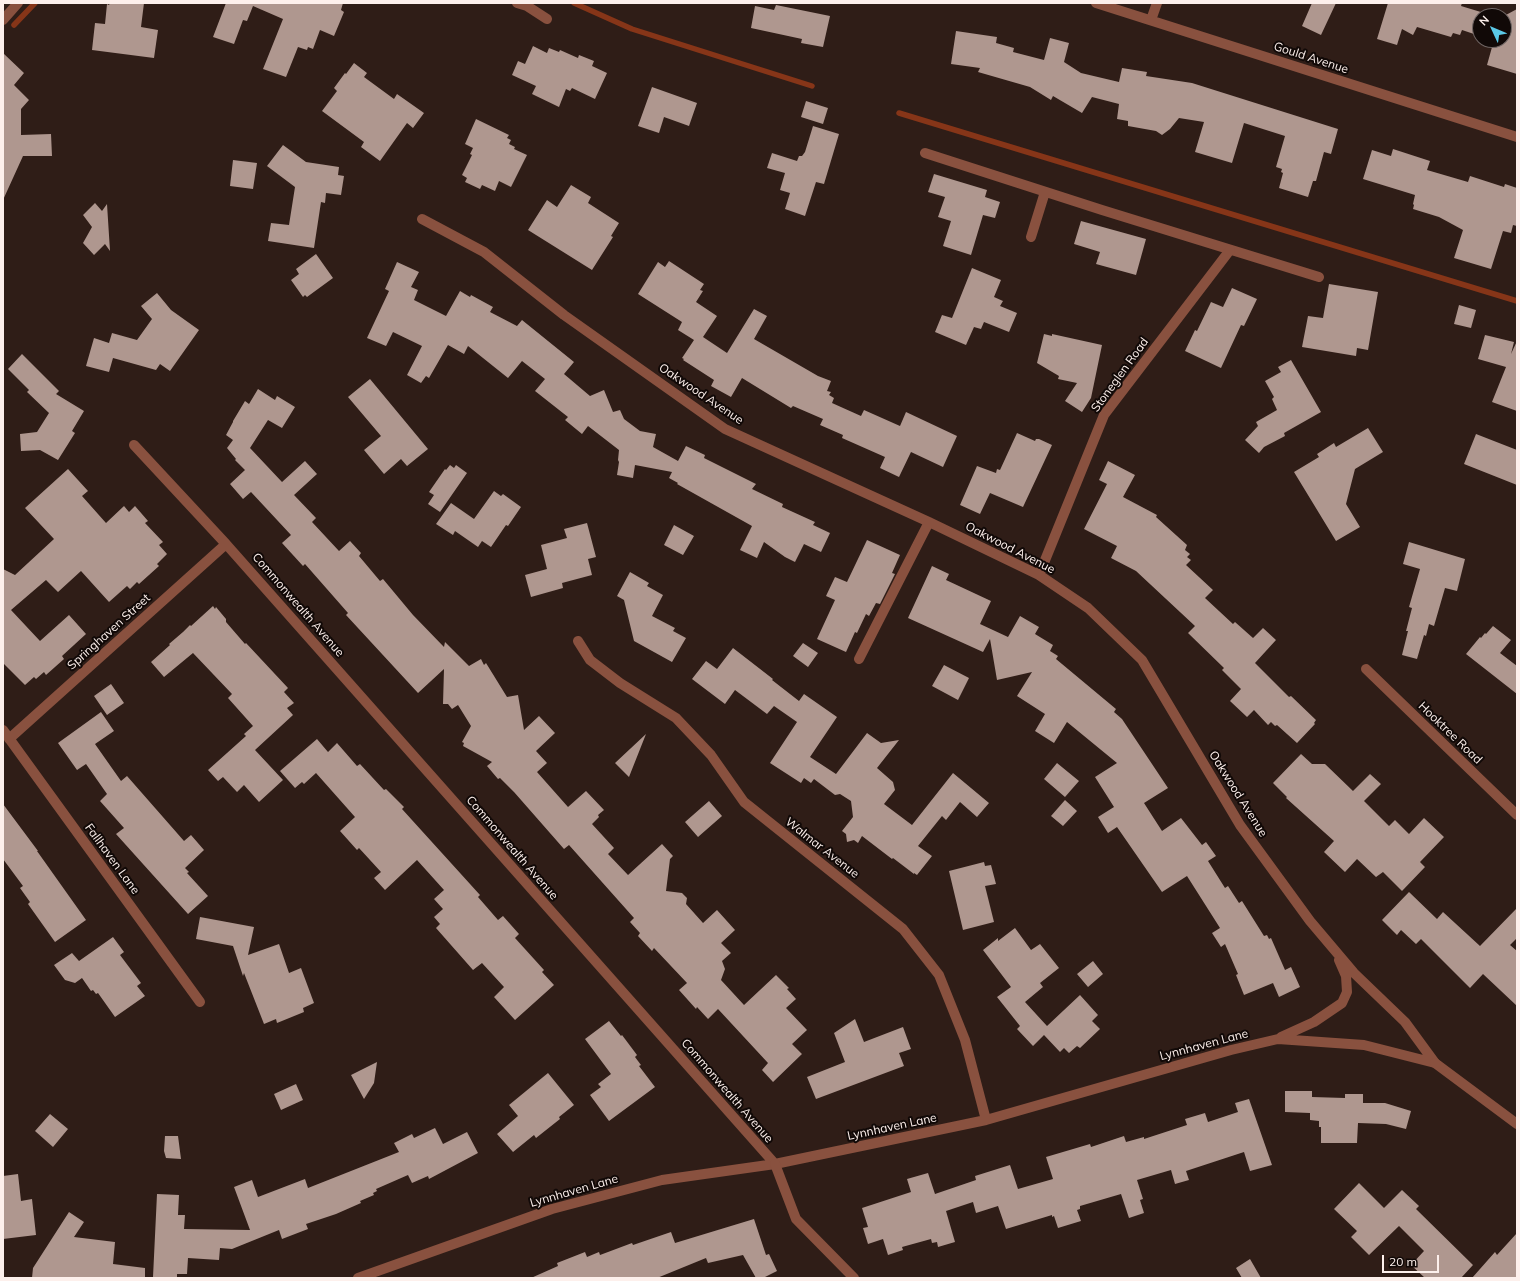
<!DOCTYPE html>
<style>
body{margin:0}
#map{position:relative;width:1520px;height:1281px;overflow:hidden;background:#2f1d17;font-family:Mulish,sans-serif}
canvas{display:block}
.frame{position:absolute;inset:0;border:4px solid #fdf0ec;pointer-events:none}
.north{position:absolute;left:1472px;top:8px;width:40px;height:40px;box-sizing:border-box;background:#110907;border:1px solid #6f6563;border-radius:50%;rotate:314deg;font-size:11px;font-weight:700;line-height:16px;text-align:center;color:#fdf0ec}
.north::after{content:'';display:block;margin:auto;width:14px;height:18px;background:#5bc8e6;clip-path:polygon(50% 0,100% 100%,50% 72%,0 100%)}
.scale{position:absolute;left:1382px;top:1255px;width:57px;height:18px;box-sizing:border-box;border:2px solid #fdf0ec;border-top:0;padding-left:5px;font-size:12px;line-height:14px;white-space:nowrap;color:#fdf0ec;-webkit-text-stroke:3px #110907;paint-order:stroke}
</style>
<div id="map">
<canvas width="1520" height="1281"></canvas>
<div class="frame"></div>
<div class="north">N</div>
<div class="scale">20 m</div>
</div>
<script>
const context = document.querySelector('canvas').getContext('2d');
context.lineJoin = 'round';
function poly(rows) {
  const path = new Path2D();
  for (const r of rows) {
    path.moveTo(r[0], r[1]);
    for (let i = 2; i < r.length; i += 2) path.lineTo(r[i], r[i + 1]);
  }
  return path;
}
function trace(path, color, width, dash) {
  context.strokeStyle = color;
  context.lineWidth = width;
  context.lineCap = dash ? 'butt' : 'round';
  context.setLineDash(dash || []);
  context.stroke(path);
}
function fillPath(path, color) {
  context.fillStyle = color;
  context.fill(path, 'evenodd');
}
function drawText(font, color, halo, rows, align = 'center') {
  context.font = font + ' Mulish,sans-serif';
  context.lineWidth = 4;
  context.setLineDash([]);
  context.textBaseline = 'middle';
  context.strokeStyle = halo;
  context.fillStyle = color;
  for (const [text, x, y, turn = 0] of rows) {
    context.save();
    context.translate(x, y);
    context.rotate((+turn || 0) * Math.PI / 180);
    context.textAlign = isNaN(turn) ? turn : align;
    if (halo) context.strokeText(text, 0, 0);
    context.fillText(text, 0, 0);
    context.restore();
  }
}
trace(poly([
 [574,3,632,29,812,86],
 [14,25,35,3],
 [899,113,1517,301]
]), '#863518', 5.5);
fillPath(poly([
 [110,3,144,3,141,27,158,30,154,58,92,50,95,23,105,24,107,4,109,5],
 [226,3,343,3,341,10,344,12,334,36,320,30,313,49,308,47,307,50,298,47,286,77,263,69,283,19,253,6,247,21,243,20,234,44,213,37],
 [1312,3,1336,3,1321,35,1302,26],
 [1388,3,1462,3,1461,6,1494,16,1480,16,1480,36,1462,30,1460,35,1453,33,1451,37,1417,27,1413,35,1402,29,1397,45,1377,39],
 [776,5,830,16,823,47,801,43,802,39,751,28,755,6,774,10],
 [1517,9,1517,74,1487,65,1494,40,1504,40,1504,16],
 [956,31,997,37,996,43,1014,48,1013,52,1044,60,1050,38,1069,43,1064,62,1081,73,1119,82,1122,68,1147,72,1146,76,1192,83,1338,129,1331,154,1324,152,1316,181,1313,181,1308,197,1279,188,1283,173,1281,172,1282,169,1276,167,1285,136,1244,123,1232,163,1195,152,1204,122,1179,118,1170,129,1162,135,1156,131,1128,126,1128,121,1117,119,1119,104,1092,97,1082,113,1053,96,1051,100,1030,87,978,72,980,68,951,64],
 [533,46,547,53,549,48,559,52,560,50,578,58,579,55,594,61,592,66,607,73,595,99,572,88,570,91,566,89,559,107,532,94,536,86,512,75,518,61,525,64],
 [3,53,24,73,14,85,29,100,21,109,21,135,51,134,52,156,23,156,3,200],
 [354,63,367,73,364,77,394,99,397,94,424,113,413,128,407,123,380,161,361,147,364,142,322,111,337,91,334,88,345,73,346,74],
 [652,87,697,103,689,126,664,117,659,133,638,126],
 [806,101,828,108,823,124,801,117],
 [476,119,509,135,507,138,511,140,509,144,515,147,514,149,527,155,511,187,499,181,495,191,482,185,480,189,465,182,467,178,462,175,472,155,470,154,473,148,465,144],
 [813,126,839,134,824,184,816,182,805,216,785,209,790,193,780,190,785,173,767,168,772,153,797,161,799,156,802,156,805,152],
 [283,145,306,162,339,167,338,175,344,176,341,195,326,193,325,203,321,202,314,248,268,241,271,223,289,225,295,187,267,166],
 [1393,149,1430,161,1427,170,1468,182,1470,176,1504,187,1505,184,1517,188,1517,226,1513,225,1511,233,1503,231,1491,269,1454,258,1463,230,1439,217,1413,209,1414,205,1413,204,1415,195,1363,179,1372,150,1391,156],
 [233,160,257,163,253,189,230,186],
 [934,174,987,190,985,197,1000,202,995,218,983,215,971,255,943,246,951,221,938,217,945,197,928,192],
 [571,185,591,197,588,203,619,223,611,236,613,237,592,270,528,230,547,200,557,207],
 [95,203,102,211,107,204,110,251,105,244,94,255,83,243,92,227,83,215],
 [1081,221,1146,239,1136,275,1096,264,1100,252,1074,244],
 [316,254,333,278,307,297,305,295,303,297,291,280,299,274,296,269],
 [669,261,704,284,700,290,703,291,696,302,717,316,703,337,727,353,754,309,767,316,754,339,818,376,831,381,827,391,831,392,829,395,834,398,832,403,861,416,864,410,900,426,906,412,957,436,943,467,911,452,899,477,880,468,885,457,842,438,843,435,820,425,823,419,793,406,791,408,742,378,731,397,711,386,714,380,683,360,684,359,682,358,694,340,678,330,682,322,638,294,658,262,665,267],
 [397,262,419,272,411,287,418,290,414,300,446,316,460,291,470,297,471,295,493,307,490,312,517,326,522,320,574,362,564,374,590,396,604,390,613,412,620,410,624,419,640,431,656,434,653,447,678,461,686,446,705,455,704,458,756,484,752,489,783,504,782,507,815,522,813,525,830,533,821,552,804,544,795,562,785,557,764,542,757,558,740,550,752,526,677,484,678,483,669,478,672,472,635,465,633,478,617,475,619,462,618,460,619,450,588,426,582,434,565,420,568,417,535,391,545,379,522,361,508,378,468,346,464,354,448,345,429,378,426,376,421,383,407,375,422,346,393,332,386,346,367,338,389,291,385,289],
 [972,268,1001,280,994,297,1003,301,1000,306,1017,313,1009,332,984,322,981,329,974,327,966,345,935,332,942,315,952,318],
 [1329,284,1378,292,1368,350,1357,348,1356,356,1302,347,1308,316,1323,318],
 [1232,288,1257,299,1244,326,1241,325,1221,368,1185,351,1195,330,1197,331,1211,302,1223,307],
 [157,293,171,310,199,330,170,371,160,364,156,370,113,358,109,372,86,366,94,338,109,343,112,333,137,340,152,319,141,306],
 [1459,305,1476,310,1471,328,1454,324],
 [1044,334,1052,336,1052,334,1102,345,1091,398,1082,412,1065,401,1077,383,1058,379,1059,376,1037,363],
 [1485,335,1514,342,1511,354,1517,341,1517,411,1492,402,1506,367,1478,359],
 [22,354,59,391,56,394,84,411,72,431,75,433,58,460,40,450,21,451,20,434,37,432,49,413,27,392,29,390,8,369],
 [1291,360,1321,412,1284,433,1285,436,1264,447,1259,453,1245,440,1258,426,1256,422,1277,410,1272,399,1274,397,1265,381,1281,372,1278,367],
 [370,379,428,449,407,466,401,459,384,474,364,450,381,436,348,397],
 [258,389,275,400,277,396,295,407,282,428,268,420,250,448,282,482,305,461,317,474,294,495,316,518,312,522,339,551,350,541,361,553,359,556,380,581,383,579,413,615,444,647,445,642,469,666,481,659,484,665,486,663,507,697,518,695,524,730,539,716,555,733,536,751,547,763,537,772,568,807,586,791,604,810,598,815,599,817,592,824,614,848,608,854,628,875,662,844,673,856,670,859,666,891,682,893,687,898,686,904,703,923,717,910,735,930,721,943,731,953,722,961,725,969,721,980,744,1005,776,975,789,988,787,989,796,999,786,1008,807,1030,792,1044,802,1054,773,1082,762,1070,768,1063,718,1009,708,1019,697,1007,696,1009,679,990,687,983,654,948,652,951,638,936,640,933,630,922,634,918,569,845,564,849,514,792,500,778,498,779,487,766,492,762,463,746,464,743,462,742,471,726,458,705,452,709,448,704,443,704,444,669,418,693,346,615,348,613,305,564,303,566,282,543,291,535,251,492,243,499,230,484,245,470,235,460,236,459,227,448,233,440,226,435,233,422,233,421,245,401,249,404],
 [1368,428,1383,452,1355,469,1346,504,1360,527,1336,541,1294,472,1319,457,1317,454,1334,443,1336,447],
 [1017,433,1035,441,1036,439,1039,439,1052,445,1023,507,990,493,980,514,960,505,977,466,996,473,997,469,1000,470],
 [1476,434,1517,450,1517,485,1464,464],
 [1108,461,1135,475,1123,497,1157,515,1156,517,1187,545,1185,550,1190,554,1187,557,1191,560,1186,565,1213,590,1205,598,1233,624,1235,622,1253,638,1263,628,1276,640,1255,663,1289,697,1291,696,1316,720,1314,723,1315,724,1297,743,1277,725,1275,726,1271,722,1268,725,1254,710,1247,717,1230,701,1241,689,1222,670,1224,668,1188,633,1195,626,1136,571,1111,558,1117,546,1084,529,1107,484,1099,480],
 [450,465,454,468,456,465,467,473,440,512,428,504,434,495,429,492,445,469,446,470],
 [68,469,88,491,82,496,106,523,124,506,129,512,135,506,148,521,145,523,163,542,159,545,167,554,157,564,159,566,139,584,137,582,130,589,127,586,109,602,81,571,58,592,46,580,11,610,40,641,69,615,86,634,62,656,64,659,46,675,44,672,36,679,34,677,25,685,3,663,3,569,15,575,54,539,25,508],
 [494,491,501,496,503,494,521,507,508,526,506,525,491,547,482,541,478,547,455,531,453,535,436,524,451,503,474,519],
 [587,523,596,557,588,559,592,575,562,583,563,588,531,597,525,575,547,569,541,545,567,538,564,529],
 [674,525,694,536,683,555,664,545],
 [867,540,900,555,892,573,895,574,880,604,876,603,869,616,866,614,857,633,855,632,846,652,817,639,835,600,826,596,835,577,847,582],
 [1409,542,1465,559,1457,591,1445,588,1434,626,1429,624,1426,636,1424,635,1417,659,1402,655,1408,631,1406,631,1412,608,1409,607,1420,569,1403,564],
 [932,566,949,574,946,580,991,601,980,624,1008,637,1020,616,1039,627,1035,634,1053,645,1050,651,1058,656,1056,659,1116,709,1114,712,1122,719,1168,788,1144,803,1162,831,1181,818,1202,845,1206,842,1216,856,1208,861,1225,888,1228,886,1239,903,1242,901,1264,936,1267,935,1269,939,1271,938,1285,970,1291,967,1300,987,1279,997,1273,983,1244,995,1236,975,1238,974,1225,944,1221,947,1212,933,1220,928,1187,876,1162,892,1117,827,1108,833,1098,817,1114,807,1095,777,1117,763,1067,722,1054,743,1035,731,1045,714,1017,696,1032,672,997,680,990,639,983,652,908,618],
 [630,572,649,583,647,586,663,595,652,616,675,628,673,631,686,638,672,662,634,641,624,600,617,596],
 [213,606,215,609,216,607,226,619,226,622,245,644,246,643,288,688,284,692,294,703,287,708,293,715,255,750,283,780,259,802,244,785,237,792,223,777,218,781,208,770,246,736,244,734,253,726,228,698,232,694,193,653,164,677,151,662,170,645,169,644,183,632,190,625,191,626],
 [1493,626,1511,640,1500,653,1517,666,1517,694,1466,654,1480,637,1481,638,1485,633,1486,634],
 [803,643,818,653,808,667,793,656],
 [733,648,773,679,772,680,799,701,804,694,837,717,810,757,836,774,867,733,881,743,899,740,877,768,893,782,895,790,884,804,912,825,953,773,989,803,977,817,960,802,946,820,942,816,918,846,932,856,917,875,914,873,914,874,893,858,892,859,862,836,858,843,854,840,847,842,846,834,842,831,853,817,851,801,840,794,835,795,814,779,811,783,804,778,801,783,770,763,797,722,774,706,767,714,735,690,725,704,692,679,706,661,717,669],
 [944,665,969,678,958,700,932,686],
 [111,684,124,703,107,715,94,696],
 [101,712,114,731,95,744,121,781,127,776,184,841,191,835,204,850,185,868,189,872,187,873,208,896,188,914,116,834,124,828,100,801,107,794,86,764,77,770,58,743],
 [646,734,629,777,615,763],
 [317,739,328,752,337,743,357,766,360,764,384,790,386,789,404,807,402,809,480,895,478,897,498,920,503,916,519,934,515,938,544,970,542,972,554,985,515,1020,494,997,504,987,482,963,473,970,436,928,440,924,434,917,443,909,434,899,444,890,417,860,385,890,374,878,381,872,359,848,357,850,340,831,355,817,316,773,304,784,302,782,295,788,280,771],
 [1301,754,1312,764,1325,764,1353,791,1370,774,1381,784,1364,801,1389,826,1395,820,1409,834,1424,818,1444,837,1420,862,1425,867,1402,891,1383,872,1376,877,1357,859,1345,872,1324,852,1334,841,1286,798,1287,797,1273,783],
 [1057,763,1079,781,1065,797,1044,779],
 [1065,800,1077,811,1063,826,1051,816],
 [709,801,722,816,698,837,685,822],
 [3,804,38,851,37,851,86,920,55,942,28,904,30,902,20,888,23,886,3,859],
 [984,862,985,866,991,865,996,884,985,886,994,922,963,930,949,871],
 [1409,892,1437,919,1443,912,1480,946,1517,908,1517,938,1510,945,1517,951,1517,1006,1483,974,1470,988,1421,939,1416,944,1401,930,1397,935,1382,920],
 [200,917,254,927,248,955,279,944,289,973,301,968,314,1003,303,1008,304,1012,277,1023,276,1019,264,1024,244,973,243,976,233,946,196,939],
 [1015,928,1031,950,1040,944,1059,968,1040,983,1043,987,1025,1002,1047,1026,1080,995,1098,1015,1092,1021,1100,1029,1080,1048,1077,1046,1069,1053,1064,1048,1060,1052,1044,1035,1033,1046,1017,1029,1020,1026,997,997,1011,987,983,950,998,938,998,941],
 [113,937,124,952,120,955,141,983,137,986,145,996,115,1017,98,993,96,994,93,990,91,991,82,978,75,983,65,980,54,965,72,953,79,961],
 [1093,961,1103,974,1088,987,1077,974],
 [855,1019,864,1042,903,1027,911,1049,899,1053,904,1066,816,1099,807,1077,845,1062,834,1033],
 [609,1021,621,1036,622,1035,637,1055,635,1057,641,1065,639,1066,655,1087,609,1121,590,1095,601,1087,598,1084,611,1074,585,1039],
 [377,1062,374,1083,364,1099,351,1075],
 [548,1073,574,1105,559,1117,560,1119,536,1138,534,1135,513,1152,497,1134,518,1116,509,1105],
 [296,1084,303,1100,281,1110,274,1094],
 [1285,1091,1312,1091,1312,1097,1345,1098,1345,1094,1363,1094,1363,1103,1385,1103,1411,1111,1406,1129,1386,1124,1358,1123,1357,1143,1321,1143,1321,1127,1319,1127,1319,1121,1310,1120,1310,1113,1285,1112],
 [1249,1099,1272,1165,1250,1171,1244,1152,1186,1171,1189,1180,1175,1184,1171,1170,1137,1180,1143,1199,1140,1200,1144,1213,1129,1218,1121,1194,1080,1206,1080,1209,1077,1210,1081,1221,1058,1228,1054,1216,1052,1217,1052,1215,1006,1229,998,1206,976,1213,973,1202,946,1211,955,1242,938,1247,937,1242,932,1243,931,1239,902,1247,903,1250,888,1255,883,1239,868,1244,863,1228,868,1227,862,1208,911,1192,907,1179,928,1173,935,1194,976,1180,975,1176,1010,1165,1018,1189,1053,1179,1046,1157,1090,1144,1091,1147,1124,1136,1126,1142,1144,1137,1144,1139,1187,1125,1185,1119,1205,1113,1208,1122,1238,1112,1235,1103],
 [50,1114,68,1129,53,1147,35,1131],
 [435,1128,443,1144,467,1132,478,1153,429,1179,428,1176,412,1183,408,1175,376,1189,377,1191,373,1193,374,1195,360,1201,361,1203,336,1214,306,1224,308,1229,282,1239,279,1230,232,1249,220,1248,219,1260,188,1258,187,1274,177,1274,177,1278,153,1277,157,1194,179,1195,178,1215,185,1215,184,1229,250,1230,234,1187,252,1180,258,1197,305,1179,308,1188,399,1152,394,1143,412,1134,414,1138],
 [165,1136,178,1136,181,1159,166,1158,164,1151],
 [18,1174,21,1201,32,1199,36,1235,3,1239,3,1176],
 [1359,1183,1384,1208,1402,1190,1419,1206,1416,1209,1473,1265,1461,1278,1425,1278,1411,1265,1424,1251,1399,1226,1369,1255,1351,1237,1357,1231,1334,1209],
 [69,1212,84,1222,74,1237,115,1242,113,1264,145,1268,145,1278,32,1278,33,1268],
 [754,1219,766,1255,769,1254,777,1271,763,1278,756,1278,743,1255,708,1263,706,1258,657,1278,531,1278,558,1266,557,1263,585,1252,587,1257,599,1252,600,1255,632,1243,633,1245,671,1232,675,1243],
 [1517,1233,1517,1278,1472,1278,1495,1252,1497,1255],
 [1250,1259,1261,1278,1242,1278,1236,1268]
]), '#af978f');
trace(poly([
 [517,3,527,6,547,19],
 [3,20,18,3],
 [925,153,1102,210,1319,277],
 [1031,237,1045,192]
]), '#89513f', 10);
trace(poly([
 [1096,3,1517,137],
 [1151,20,1157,3],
 [422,219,484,252,564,315,725,429,929,522,1039,575,1088,608,1142,660,1240,825,1310,921,1354,973,1405,1022,1435,1063],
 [134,445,226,544,775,1164],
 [1039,575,1104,415,1230,250],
 [578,641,590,660,620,683,676,718,711,755,744,802,903,929,939,975,965,1040,986,1120],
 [859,659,929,522],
 [1366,669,1517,815],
 [3,730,200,1002],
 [9,739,226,544],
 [1281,1037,1314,1022,1342,1003,1347,992,1346,976,1339,960],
 [358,1278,552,1209,662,1180,775,1164,986,1120,1231,1050,1278,1039,1364,1045,1435,1063]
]), '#89513f', 10);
trace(poly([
 [1435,1063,1517,1124],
 [775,1164,796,1219,854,1278]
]), '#89513f', 10);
drawText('12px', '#fdf0ec', '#110907', [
 ["Gould Avenue",1311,58,18],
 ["Stoneglen Road",1120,375,-54],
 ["Oakwood Avenue",701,394,34],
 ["Oakwood Avenue",1010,548,27],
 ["Commonwealth Avenue",298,605,49],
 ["Springhaven Street",109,632,-42],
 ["Hooktree Road",1450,733,44],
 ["Oakwood Avenue",1238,794,58],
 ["Commonwealth Avenue",512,848,49],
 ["Walmar Avenue",822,848,38],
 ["Fallhaven Lane",112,859,54],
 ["Lynnhaven Lane",1204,1045,-15],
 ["Commonwealth Avenue",727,1091,49],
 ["Lynnhaven Lane",892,1127,-12],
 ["Lynnhaven Lane",574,1191,-16]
]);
</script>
